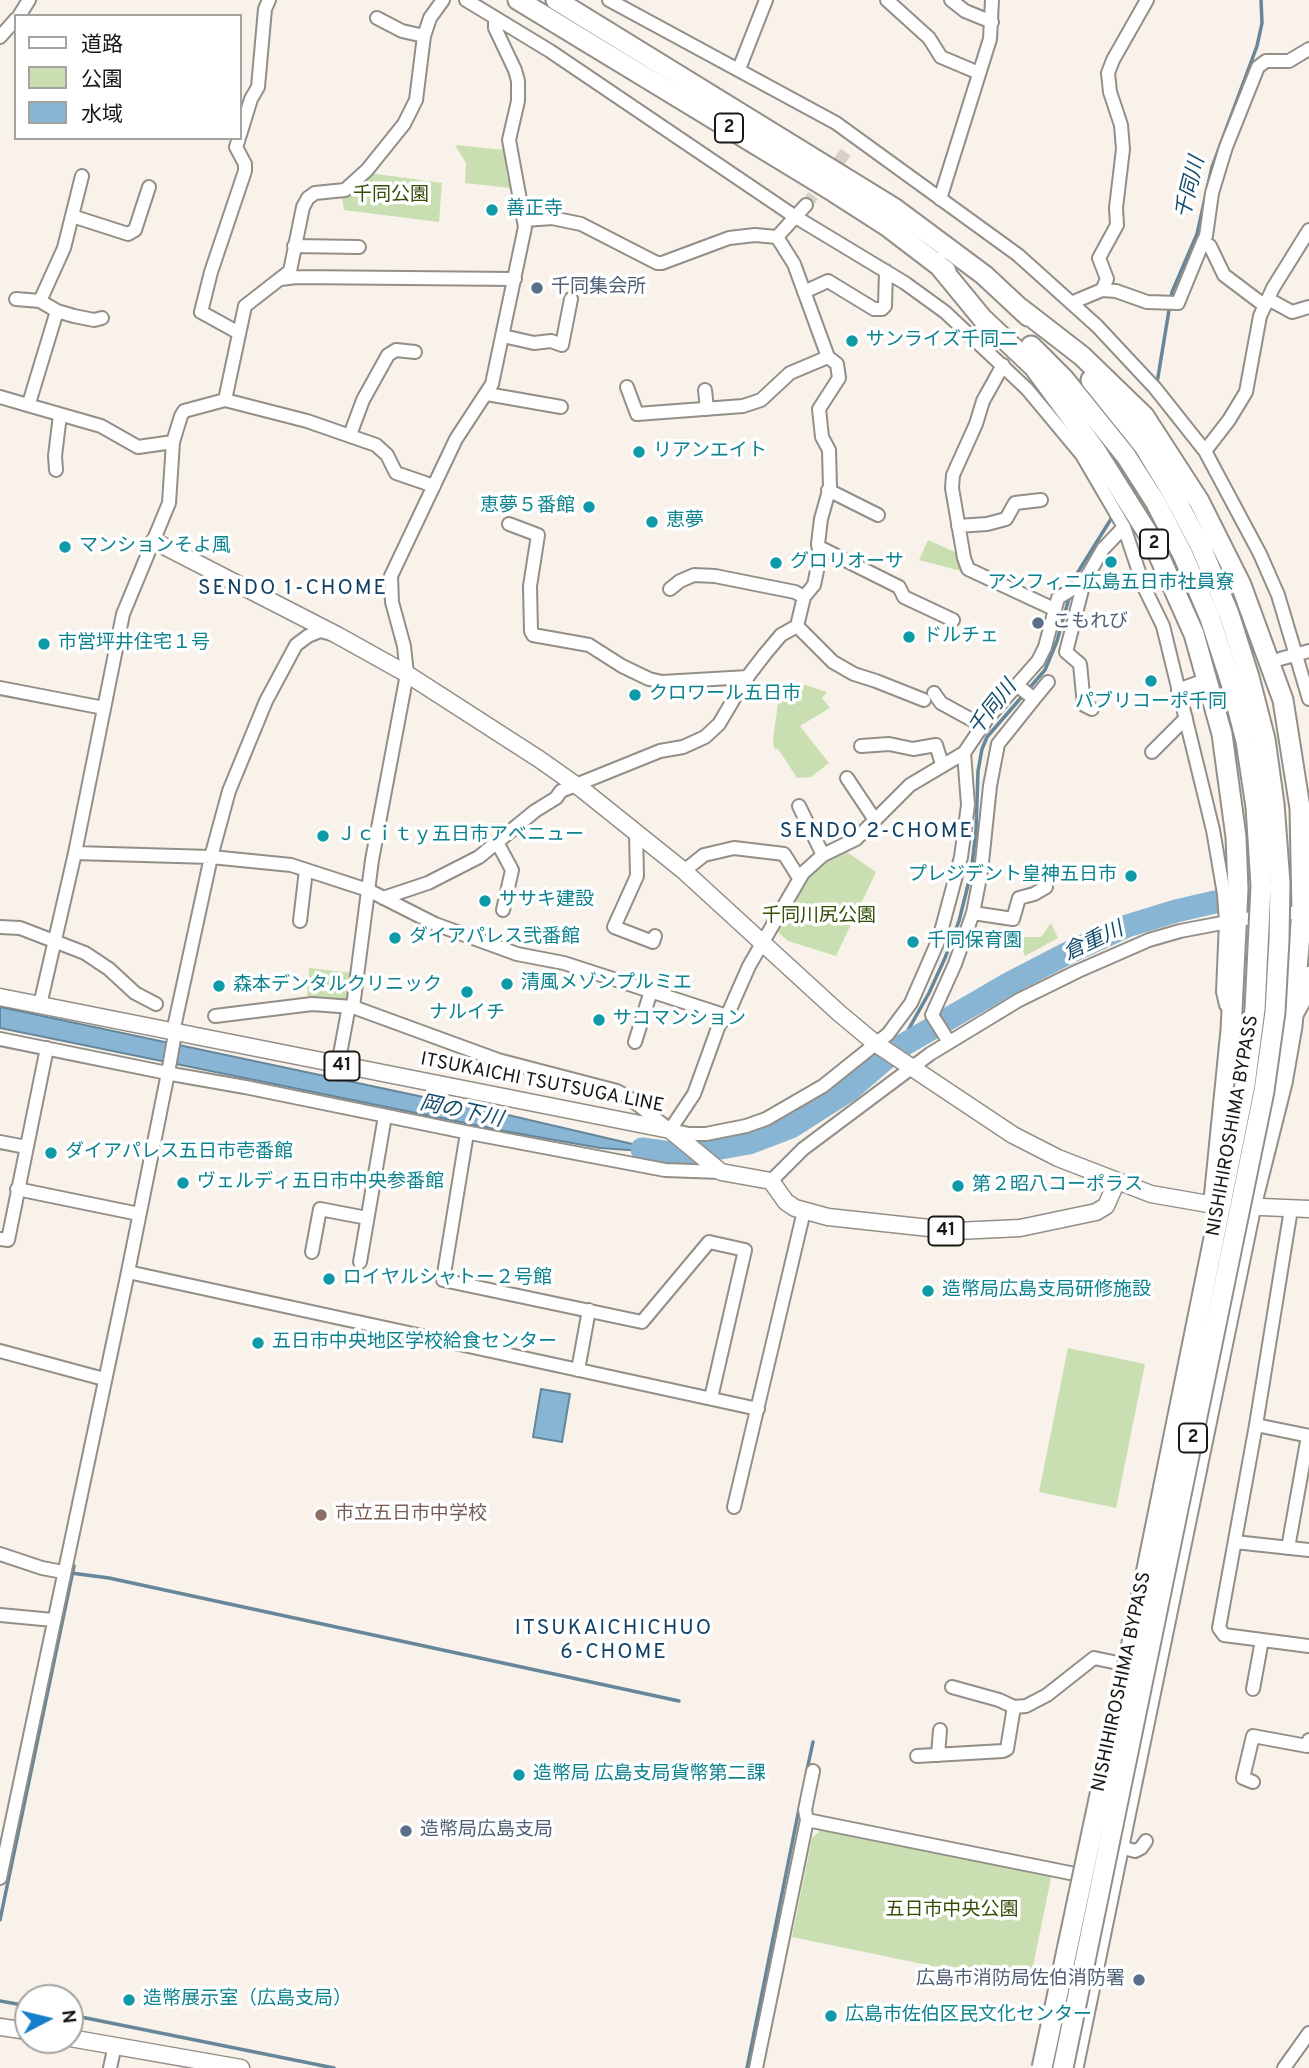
<!DOCTYPE html>
<meta charset="utf-8">
<style>
body{margin:0}
#map{position:relative;width:1309px;height:2068px;overflow:hidden;background:#f8f2ea;font-family:Overpass,"Noto Sans JP",sans-serif}
canvas{display:block}
.legend{position:absolute;left:14px;top:14px;width:228px;height:126px;box-sizing:border-box;background:#fff;border:2px solid #a3a3a1;margin:0;padding:9px 12px;list-style:none;font-size:21px;color:#1a1815}
.legend li{display:flex;align-items:center;gap:14px;height:35px}
.legend b{width:35px;border:2px solid #a3a3a1}
.north{position:absolute;left:14px;top:1984px;width:70px;height:70px;box-sizing:border-box;background:#fff;border:2px solid #a3a3a1;border-radius:50%;rotate:83deg;font-size:19px;font-weight:700;line-height:28px;text-align:center;color:#1a1815}
.north::after{content:'';display:block;margin:auto;width:24px;height:32px;background:#167fca;clip-path:polygon(50% 0,100% 100%,50% 72%,0 100%)}
</style>
<div id="map">
<canvas width="1309" height="2068"></canvas>
<ul class="legend">
<li><b style="height:9px;background:#fff"></b>道路</li>
<li><b style="height:19px;background:#cadfb1"></b>公園</li>
<li><b style="height:19px;background:#87b5d3"></b>水域</li>
</ul>
<div class="north">N</div>
</div>
<script>
const context = document.querySelector('canvas').getContext('2d');
context.lineJoin = 'round';
function fillPath(path, color) {
  context.fillStyle = color;
  context.fill(path, 'evenodd');
}
function poly(rows) {
  const path = new Path2D();
  for (const r of rows) {
    path.moveTo(r[0], r[1]);
    for (let i = 2; i < r.length; i += 2) path.lineTo(r[i], r[i + 1]);
  }
  return path;
}
function trace(path, color, width, dash) {
  context.strokeStyle = color;
  context.lineWidth = width;
  context.lineCap = dash ? 'butt' : 'round';
  context.setLineDash(dash || []);
  context.stroke(path);
}
function drawText(font, color, halo, rows, align = 'center') {
  context.font = font + ' Overpass,"Noto Sans JP",sans-serif';
  context.lineWidth = 7;
  context.setLineDash([]);
  context.textBaseline = 'middle';
  context.strokeStyle = halo;
  context.fillStyle = color;
  for (const [text, x, y, turn = 0] of rows) {
    context.save();
    context.translate(x, y);
    context.rotate((+turn || 0) * Math.PI / 180);
    context.textAlign = isNaN(turn) ? turn : align;
    if (halo) context.strokeText(text, 0, 0);
    context.fillText(text, 0, 0);
    context.restore();
  }
}
fillPath(poly([
 [455,145,505,150,506,171,510,188,465,183,466,163],
 [369,173,442,183,439,222,344,210,342,198],
 [928,540,957,553,961,571,919,560],
 [790,680,827,692,822,698,830,708,800,726,829,763,811,777,797,778,779,750,774,748,773,740,778,703,793,688],
 [844,850,876,872,836,956,788,941,779,933,778,928,813,868],
 [1051,923,1058,938,1025,956,1016,937,1041,937],
 [309,968,352,973,350,1000,307,998],
 [1068,1348,1145,1364,1116,1508,1039,1492],
 [821,1830,1052,1873,1029,1986,792,1937,812,1838]
]), '#cadfb1');
const water = poly([
 [0,1007,508,1115,671,1153,600,1148,504,1131,0,1028,0,1007],
 [541,1389,570,1394,562,1442,533,1437,541,1389]
]);
fillPath(water, '#87b5d3');
trace(water, '#66869a', 2);
trace(poly([
 [1157,383,1172,292,1197,234,1212,167,1257,46,1262,23,1261,0],
 [1074,584,1078,572,1111,519],
 [898,1048,929,993,945,958,959,921,971,873,976,831,978,771,982,749,987,737,1045,670,1057,641,1069,598],
 [71,1573,109,1578,679,1701],
 [807,1770,813,1742],
 [0,1920,74,1566],
 [0,2001,28,2006],
 [81,2017,334,2068],
 [747,2068,799,1809]
]), '#66869a', 3.5);
trace(poly([
 [642,1149,671,1153,704,1151,749,1143,791,1127,849,1090,898,1048,1010,983,1068,953,1127,926,1176,911,1215,902,1309,893]
]), '#87b5d3', 23);
trace(poly([
 [806,205,849,148]
]), '#d7d1ca', 12, [12, 6]);
const minor = poly([
 [466,0,550,51,794,216,905,283,945,312,1027,389,1082,455,1124,527,1144,587,1163,626,1213,830,1224,894,1226,922,1223,992,1226,1005],
 [609,0,836,123,1018,255,1097,326,1155,388,1205,451,1260,554,1278,595,1309,699],
 [887,0,929,38,941,57,979,73],
 [951,0,965,11,992,22],
 [19,16,29,0],
 [377,18,402,31,424,36],
 [0,37,16,19],
 [739,69,766,0],
 [240,135,251,99,258,87,265,9,269,0],
 [239,138,236,147,245,164,245,171,211,272,201,312,239,333],
 [940,199,990,39,992,0],
 [72,216,128,234,135,230,149,187],
 [525,220,552,218,581,224,657,263,662,263,729,238,755,235,777,237],
 [1203,242,1206,236,1212,193,1226,147,1258,67,1266,61,1289,61,1309,49],
 [294,246,359,247],
 [281,279,296,277,515,279],
 [1102,290,1107,279,1099,258,1117,225,1116,208,1123,149,1121,125,1110,92,1108,73,1113,60,1147,0],
 [804,292,828,281,874,309,882,309,885,306,886,271],
 [16,299,40,301,57,311,74,316,94,320,102,318],
 [1268,299,1292,312,1309,307],
 [40,301,64,248,82,176],
 [1071,303,1102,290,1116,291,1147,302,1178,303,1203,242,1210,246,1224,275,1265,306],
 [57,311,30,400,31,406,101,426,138,447,173,442],
 [503,336,534,343,551,341,562,345,571,299],
 [1003,365,983,401,976,424,953,475,952,488,964,558,968,569,1054,609],
 [627,387,637,414,743,406,761,400,790,373,828,357],
 [705,390,707,409],
 [487,394,561,407],
 [0,397,31,406],
 [225,400,245,306,290,271,303,207,308,198,315,193,345,190,367,170,404,124,416,100,424,36,430,18,443,0],
 [350,435,363,400,388,355,396,350,415,352],
 [1205,451,1229,420,1246,392,1260,316,1273,288,1309,230],
 [56,470,55,456,60,415],
 [828,490,878,515],
 [509,524,538,535,530,586,531,631,533,635,589,645,622,666,649,679,662,682,748,677],
 [958,526,987,524,1006,519,1015,503,1041,500],
 [819,547,899,587,904,597,953,620],
 [1084,582,1066,652,1080,664,1084,705,1092,709],
 [670,589,680,581,694,575,715,576,795,592,804,597],
 [797,626,833,662,854,674,876,681,924,700],
 [1280,659,1309,651],
 [1017,685,1034,699,1048,682],
 [0,688,104,708],
 [1178,690,1197,683],
 [934,693,941,703,983,726],
 [861,746,889,744,913,749,936,745,942,764],
 [1152,752,1186,718],
 [847,778,875,820],
 [799,806,823,855],
 [636,832,637,876,614,927,653,942,655,936],
 [498,844,512,870,503,910],
 [75,853,211,857,291,865,368,890,435,924,517,954,564,963,727,1016],
 [684,871,704,855,734,848,784,854,799,878],
 [383,898,428,883,479,857,535,811,556,798,561,791,660,751,683,747,705,737,719,724,745,680,765,654,781,635,797,626,804,597,814,585,820,556,818,544,821,519,830,487,829,450,822,437,819,409,839,378,837,364,828,357,794,264,777,237,806,205],
 [973,913,1013,919,1019,898,1034,894,1046,887],
 [300,921,306,870],
 [0,927,20,928,85,953,109,969,135,993,156,1004],
 [40,1005,75,853,123,614,169,503,173,442,181,416,184,411,225,400,307,421,376,445,387,455,396,473,434,486],
 [215,1016,312,1004,353,1007,498,1060,617,1091,628,1097,670,1130,689,1134,706,1134,746,1126,766,1119,823,1086,888,1034,911,1003,939,939,961,857,968,805,964,753],
 [1296,1016,1306,998,1309,973],
 [0,1039,177,1075,245,1087,470,1133,665,1170,721,1172],
 [635,1042,651,991],
 [949,1042,932,1015,955,964,973,913,981,872,990,786,998,744,1034,699],
 [338,1065,348,1011,353,1007,372,860,407,674,404,646,392,602,391,576,456,439,492,384,525,227,509,140,518,101,518,81,515,70,495,28,495,19],
 [670,1130,694,1094,719,1025,727,1016,749,966,803,873,823,855,856,839,910,785,964,753,987,719,1038,661,1045,647,1058,598,1084,582,1103,549,1124,527],
 [467,1133,443,1280,642,1322,709,1242,745,1250,711,1398],
 [0,1142,26,1147],
 [771,1181,803,1149,930,1054,1019,1000,1078,971,1149,940,1180,931,1238,920,1307,911],
 [17,1189,139,1214],
 [1291,1209,1256,1425,1219,1628,1224,1635,1309,1646],
 [0,1239,8,1240,47,1048],
 [312,1252,320,1209,367,1218],
 [360,1262,385,1116],
 [128,1272,758,1409],
 [0,1351,104,1379],
 [578,1370,589,1310],
 [1256,1425,1309,1436],
 [734,1507,804,1211],
 [1235,1542,1309,1550],
 [1288,1548,1308,1436],
 [0,1554,42,1568,63,1572],
 [0,1615,53,1620],
 [952,1687,999,1700,1014,1707],
 [1253,1689,1262,1640],
 [938,1755,940,1730],
 [917,1756,1003,1751,1007,1749,1014,1707,1026,1706,1047,1695,1094,1658,1118,1663],
 [1253,1782,1243,1778,1253,1736,1307,1746,1309,1740],
 [807,1820,1075,1874],
 [1120,1847,1135,1851,1141,1848,1146,1841],
 [0,1878,128,1272,168,1073,174,1039,173,1032,211,857,229,791,266,701,296,645,308,636,320,631,332,634],
 [110,2068,115,2045],
 [756,2068,807,1820,805,1810,813,1771],
 [1284,2068,1309,2033]
]);
const major = poly([
 [154,541,337,635,407,674,539,759,583,790,684,871,839,1013,875,1043,1013,1135,1058,1158,1151,1194,1214,1205,1309,1209],
 [0,997,670,1130,721,1172,771,1181,786,1202,795,1208,828,1217,957,1231,1020,1228,1096,1212,1106,1206,1117,1181],
 [0,2027,28,2031],
 [70,2038,241,2068]
]);
const highway = poly([
 [518,0,834,192,887,226,946,271],
 [556,0,894,208,984,275,1028,316],
 [936,262,982,318,1034,367,1096,451,1152,540,1194,634,1222,734,1236,837,1238,889,1231,1030,1214,1200],
 [1020,308,1082,356,1144,416,1199,501,1241,585,1283,700,1300,808,1302,912,1292,1026,1282,1083,1251,1206,1073,2068],
 [1031,346,1064,379,1126,456,1156,503,1183,555,1210,618,1231,683,1246,741,1256,807],
 [1091,380,1144,446,1173,494,1201,547,1229,614,1249,677,1265,739,1274,804]
]);
trace(minor, '#938e87', 16);
trace(major, '#938e87', 19);
trace(highway, '#938e87', 23);
trace(minor, '#fff', 12);
trace(major, '#fff', 16);
trace(highway, '#fff', 19);
const highwayBridge = poly([
 [1042,2068,1129,1658,1245,1085,1255,1009,1261,886,1256,807],
 [1063,2068,1264,1091,1275,1012,1279,940,1280,883,1274,804]
]);
trace(highwayBridge, '#938e87', 23, []);
trace(highwayBridge, '#fff', 19);
for (const [x, y, r, color] of [
 [492,210,7,"#0f9aa8"],
 [537,288,7,"#5c6f8a"],
 [852,341,7,"#0f9aa8"],
 [639,452,7,"#0f9aa8"],
 [589,507,7,"#0f9aa8"],
 [652,522,7,"#0f9aa8"],
 [65,547,7,"#0f9aa8"],
 [1111,562,7,"#0f9aa8"],
 [776,563,7,"#0f9aa8"],
 [1038,623,7,"#5c6f8a"],
 [909,637,7,"#0f9aa8"],
 [44,644,7,"#0f9aa8"],
 [1151,681,7,"#0f9aa8"],
 [635,695,7,"#0f9aa8"],
 [323,836,7,"#0f9aa8"],
 [1131,876,7,"#0f9aa8"],
 [485,901,7,"#0f9aa8"],
 [395,938,7,"#0f9aa8"],
 [913,942,7,"#0f9aa8"],
 [507,984,7,"#0f9aa8"],
 [219,986,7,"#0f9aa8"],
 [467,992,7,"#0f9aa8"],
 [599,1020,7,"#0f9aa8"],
 [51,1153,7,"#0f9aa8"],
 [183,1183,7,"#0f9aa8"],
 [958,1186,7,"#0f9aa8"],
 [329,1279,7,"#0f9aa8"],
 [928,1291,7,"#0f9aa8"],
 [258,1343,7,"#0f9aa8"],
 [321,1515,7,"#8d6e63"],
 [519,1775,7,"#0f9aa8"],
 [406,1831,7,"#5c6f8a"],
 [1139,1980,7,"#5c6f8a"],
 [129,2000,7,"#0f9aa8"],
 [831,2016,7,"#0f9aa8"]
]) {
  const dot = new Path2D();
  dot.arc(x, y, r, 0, 2 * Math.PI);
  context.fillStyle = color;
  context.fill(dot);
  trace(dot, '#fff', 2.5);
}
for (const [x, y, w] of [
 [729,128,28],
 [1154,544,28],
 [342,1066,35],
 [946,1231,35],
 [1193,1438,28]
]) {
  const box = new Path2D();
  box.roundRect(x - w / 2, y - 14.5, w, 29, 5);
  context.fillStyle = '#fff';
  context.fill(box);
  trace(box, '#1a1815', 2);
}
drawText('bold 18px', '#1a1815', null, [
 ["2",729,128],
 ["2",1154,544],
 ["41",342,1066],
 ["41",946,1231],
 ["2",1193,1438]
]);
drawText('19px', '#364e08', '#fff', [
 ["千同公園",391,196],
 ["千同川尻公園",819,917],
 ["五日市中央公園",952,1911]
]);
drawText('19px', '#0d838f', '#fff', [
 ["善正寺",506,210],
 ["サンライズ千同二",866,341],
 ["リアンエイト",653,452],
 ["恵夢５番館",575,507,"right"],
 ["恵夢",666,522],
 ["マンションそよ風",79,547],
 ["グロリオーサ",790,563],
 ["アンフィニ広島五日市社員寮",1111,584,"center"],
 ["ドルチェ",923,637],
 ["市営坪井住宅１号",58,644],
 ["クロワール五日市",649,695],
 ["パブリコーポ千同",1151,703,"center"],
 ["Ｊｃｉｔｙ五日市アベニュー",337,836],
 ["プレジデント皇神五日市",1117,876,"right"],
 ["ササキ建設",499,901],
 ["ダイアパレス弐番館",409,938],
 ["千同保育園",927,942],
 ["清風メゾンプルミエ",521,984],
 ["森本デンタルクリニック",233,986],
 ["ナルイチ",467,1014,"center"],
 ["サコマンション",613,1020],
 ["ダイアパレス五日市壱番館",65,1153],
 ["ヴェルディ五日市中央参番館",197,1183],
 ["第２昭八コーポラス",972,1186],
 ["ロイヤルシャトー２号館",343,1279],
 ["造幣局広島支局研修施設",942,1291],
 ["五日市中央地区学校給食センター",272,1343],
 ["造幣局 広島支局貨幣第二課",533,1775],
 ["造幣展示室（広島支局）",143,2000],
 ["広島市佐伯区民文化センター",845,2016]
], 'left');
drawText('19px', '#4e5e75', '#fff', [
 ["千同集会所",551,288],
 ["こもれび",1052,623],
 ["造幣局広島支局",420,1831],
 ["広島市消防局佐伯消防署",1125,1980,"right"]
], 'left');
drawText('19px', '#1a1815', '#fff', [
 ["ITSUKAICHI TSUTSUGA LINE",542,1084,11],
 ["NISHIHIROSHIMA BYPASS",1234,1126,-80],
 ["NISHIHIROSHIMA BYPASS",1123,1682,-78]
]);
drawText('19px', '#785e54', '#fff', [
 ["市立五日市中学校",335,1515]
], 'left');
drawText('italic 21px', '#144d6b', '#fff', [
 ["千同川",1192,188,-76],
 ["千同川",994,709,-52],
 ["倉重川",1094,943,-25],
 ["岡の下川",461,1113,12]
]);
context.letterSpacing = '2px';
drawText('21px', '#114064', '#fff', [
 ["SENDO 1-CHOME",293,590],
 ["SENDO 2-CHOME",877,833],
 ["ITSUKAICHICHUO",614,1630],
 ["6-CHOME",614,1654]
]);
context.letterSpacing = '0px';
</script>
